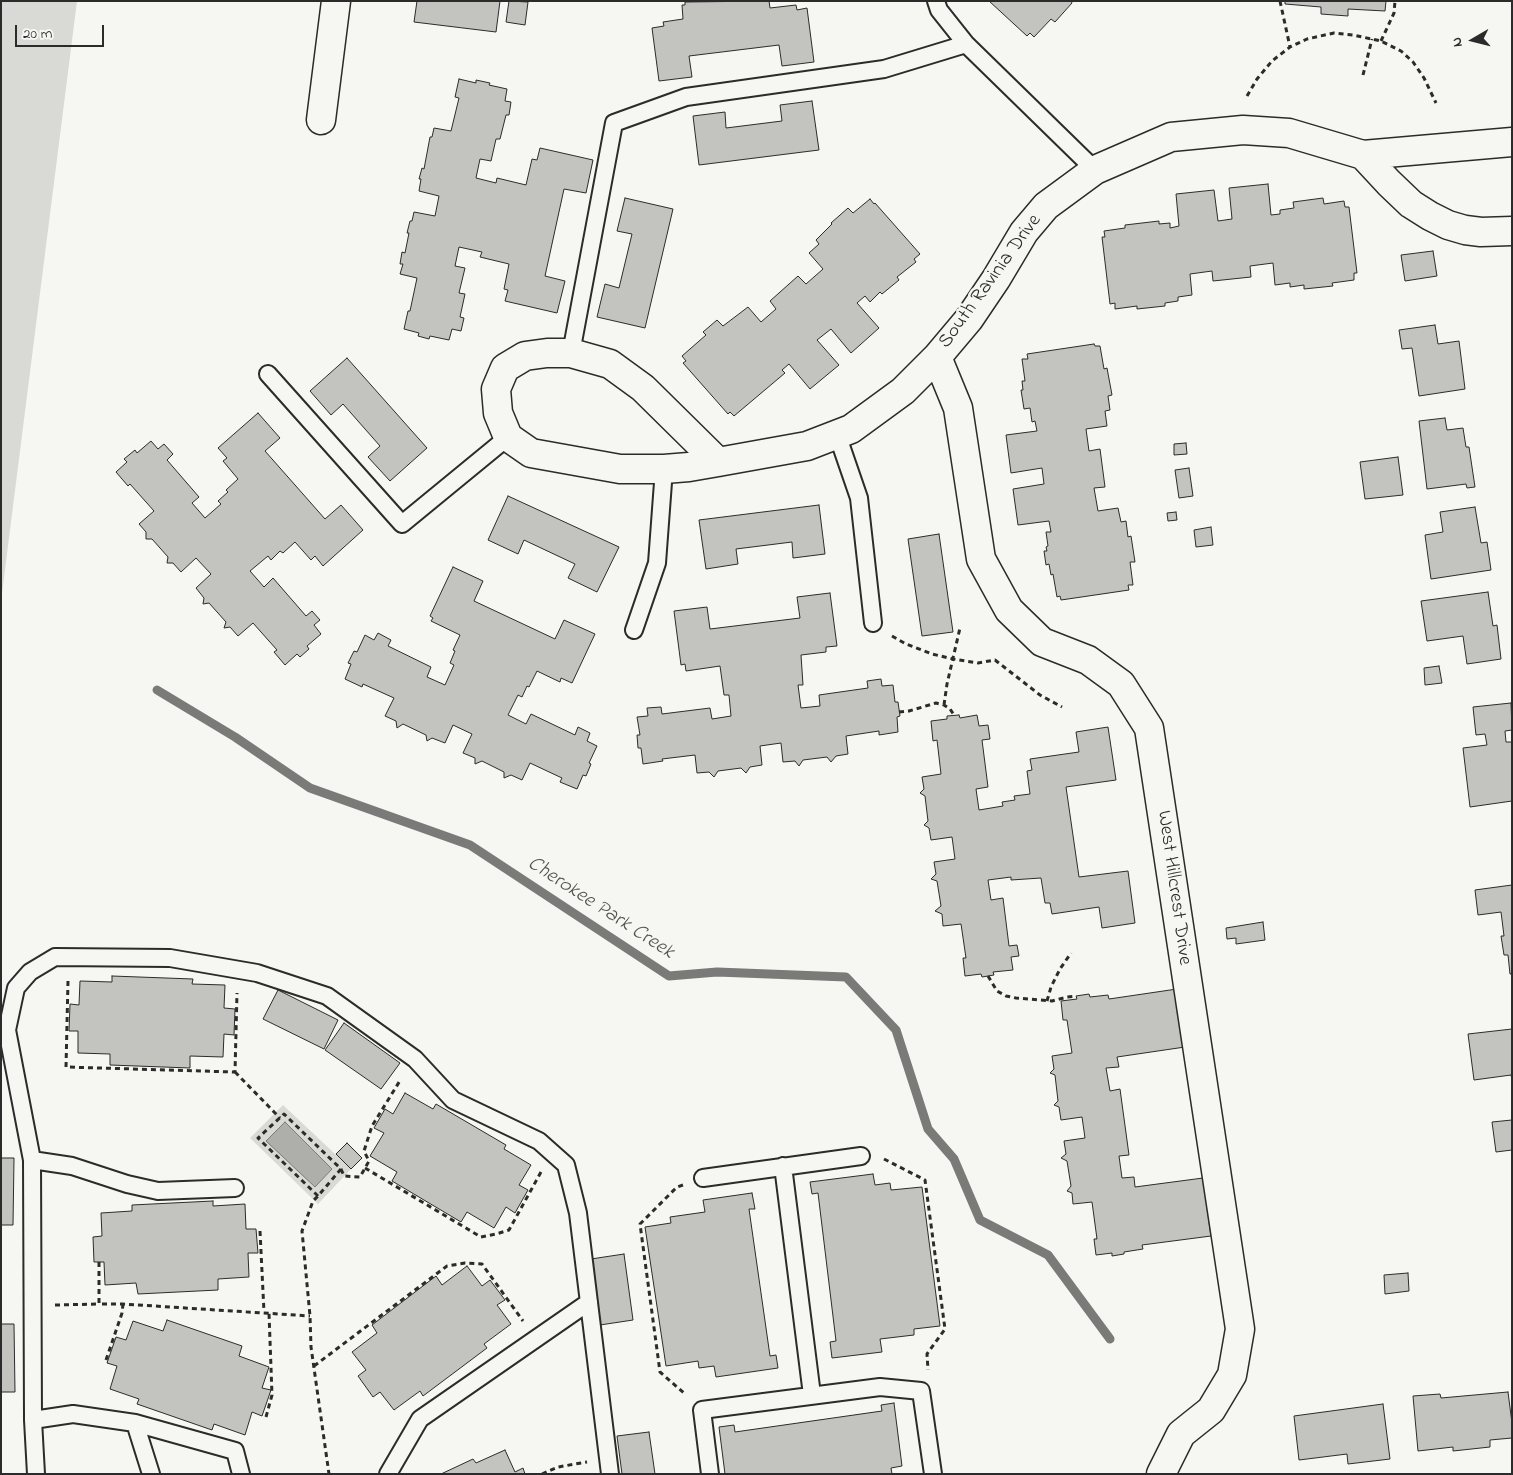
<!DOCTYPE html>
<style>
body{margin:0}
#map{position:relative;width:1513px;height:1475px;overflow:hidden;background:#f6f6f2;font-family:"Indie Flower",sans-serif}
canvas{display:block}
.frame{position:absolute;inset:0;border:2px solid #2b2b2b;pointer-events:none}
.north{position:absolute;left:1448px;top:15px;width:50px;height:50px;-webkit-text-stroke:4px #f6f6f2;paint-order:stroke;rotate:262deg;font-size:14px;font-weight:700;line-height:20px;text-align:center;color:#2b2b2b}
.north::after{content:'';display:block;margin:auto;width:18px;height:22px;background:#2b2b2b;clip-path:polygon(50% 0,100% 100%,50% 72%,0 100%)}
.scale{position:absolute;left:15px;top:25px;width:89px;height:22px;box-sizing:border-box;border:2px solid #2b2b2b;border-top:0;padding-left:6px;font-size:15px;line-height:18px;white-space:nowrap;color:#2b2b2b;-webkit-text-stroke:4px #f6f6f2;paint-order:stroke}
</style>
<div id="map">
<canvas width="1513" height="1475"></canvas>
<div class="frame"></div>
<div class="north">N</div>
<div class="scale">20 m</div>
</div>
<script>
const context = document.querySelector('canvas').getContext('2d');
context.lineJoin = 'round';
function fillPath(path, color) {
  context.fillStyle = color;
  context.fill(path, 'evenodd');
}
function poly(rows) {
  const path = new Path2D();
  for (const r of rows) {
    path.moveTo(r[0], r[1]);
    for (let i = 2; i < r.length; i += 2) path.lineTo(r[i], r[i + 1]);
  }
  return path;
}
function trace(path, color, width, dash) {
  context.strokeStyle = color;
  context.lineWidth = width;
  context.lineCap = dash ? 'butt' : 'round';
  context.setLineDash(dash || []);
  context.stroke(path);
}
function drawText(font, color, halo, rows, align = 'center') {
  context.font = font + ' "Indie Flower",sans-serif';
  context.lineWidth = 5;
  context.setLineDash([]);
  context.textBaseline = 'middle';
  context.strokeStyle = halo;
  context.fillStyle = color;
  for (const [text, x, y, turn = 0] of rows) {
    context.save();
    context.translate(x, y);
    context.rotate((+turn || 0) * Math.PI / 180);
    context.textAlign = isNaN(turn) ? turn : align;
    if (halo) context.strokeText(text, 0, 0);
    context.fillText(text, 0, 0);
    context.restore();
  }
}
fillPath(poly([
 [1,1,77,1,1,601],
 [283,1105,351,1169,318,1204,250,1138]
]), '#d9d9d5');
const water = poly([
 [285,1122,332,1169,315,1187,266,1141,285,1122]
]);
fillPath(water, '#aeaeab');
trace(water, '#7a7a78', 1);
trace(poly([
 [157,690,235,737,310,788,470,845,669,976,717,972,846,977,896,1030,928,1129,954,1159,980,1220,1048,1255,1110,1339]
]), '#7a7a78', 9);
const building = poly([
 [417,1,500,1,496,32,414,22,417,1],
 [509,1,528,2,525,25,506,22,509,1],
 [769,1,770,8,796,5,797,10,807,8,814,62,782,66,779,45,689,56,692,77,659,81,652,28,664,26,663,22,683,19,682,5,685,5,685,2,769,1],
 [989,1,1071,1,1072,3,1055,22,1051,19,1034,37,1030,33,1027,36,989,1],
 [1285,1,1386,1,1385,11,1348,9,1348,16,1321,14,1321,7,1285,4,1285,1],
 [459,79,476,83,476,80,490,83,489,85,507,89,505,101,511,102,509,115,506,115,500,139,496,139,491,161,480,159,476,178,496,183,497,178,526,185,532,159,537,160,540,148,593,160,586,193,564,189,545,276,565,281,557,313,505,301,508,290,504,289,509,264,480,257,482,252,459,247,455,266,465,268,459,293,465,294,460,317,464,318,461,331,452,329,449,340,430,336,429,339,418,336,419,333,404,329,408,311,410,311,417,278,400,274,403,264,400,264,402,252,405,253,409,233,407,233,410,221,412,221,414,212,435,216,439,196,419,191,421,179,419,179,422,168,424,169,430,137,432,137,434,128,451,131,459,98,455,97,459,79],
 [812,101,819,150,699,165,693,116,725,112,726,128,782,121,780,105,812,101],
 [1268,184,1271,215,1280,214,1280,210,1294,208,1293,202,1323,198,1324,204,1344,201,1345,207,1349,207,1357,273,1354,273,1354,280,1332,283,1333,286,1304,289,1304,285,1290,287,1290,283,1275,285,1273,263,1250,266,1251,277,1213,281,1212,271,1190,274,1192,295,1178,297,1178,301,1165,303,1165,306,1137,309,1137,306,1115,309,1115,303,1110,304,1102,237,1105,237,1104,231,1125,228,1125,225,1159,221,1159,224,1170,223,1170,228,1179,226,1176,194,1214,190,1218,221,1232,219,1229,188,1268,184],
 [625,198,673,209,645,328,597,317,605,284,619,288,632,234,617,231,625,198],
 [870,199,874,204,875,203,920,254,914,259,916,262,897,277,899,280,882,294,880,292,870,302,865,296,857,303,879,328,851,353,831,329,817,340,839,365,810,389,789,364,782,370,785,373,734,416,730,412,728,414,683,363,686,361,682,356,706,335,703,332,717,320,723,326,748,307,761,322,776,309,770,301,798,276,806,284,823,269,809,253,819,244,816,240,832,224,831,223,848,208,853,213,870,199],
 [1433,251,1437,276,1405,281,1401,255,1433,251],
 [1435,325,1438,344,1459,341,1465,389,1419,396,1412,348,1402,349,1399,330,1435,325],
 [1094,344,1095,346,1100,346,1104,369,1107,368,1112,395,1108,396,1110,410,1105,411,1107,426,1086,429,1089,451,1100,449,1105,487,1094,488,1098,511,1118,508,1121,522,1126,521,1128,537,1131,536,1135,562,1130,562,1133,585,1128,585,1129,590,1061,600,1060,596,1057,597,1053,574,1051,575,1049,564,1046,565,1044,551,1047,551,1046,547,1048,546,1046,532,1051,532,1049,521,1018,525,1013,489,1044,484,1042,468,1011,473,1006,435,1037,431,1035,421,1032,422,1030,408,1024,409,1021,390,1023,390,1022,381,1025,381,1022,359,1028,359,1027,354,1094,344],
 [347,358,427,448,390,481,368,457,380,446,343,404,331,415,310,391,347,358],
 [258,413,280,438,265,451,325,519,341,505,363,530,323,566,315,556,311,560,295,542,283,553,280,551,271,560,268,556,250,571,264,587,273,578,306,616,312,611,320,620,314,625,321,634,307,646,309,649,300,657,297,654,285,665,274,652,277,650,253,623,238,636,230,627,224,628,226,622,209,603,203,604,204,598,196,588,211,574,196,558,181,572,173,563,167,563,168,557,152,539,146,539,146,532,139,524,154,511,130,484,128,486,116,472,127,462,124,459,135,450,137,453,151,441,158,449,164,444,173,454,167,460,199,497,192,503,205,518,221,504,218,501,228,492,226,490,238,479,223,461,227,458,218,448,258,413],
 [1445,418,1447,430,1463,428,1466,447,1469,447,1475,487,1467,488,1466,484,1427,489,1419,421,1445,418],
 [1186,443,1187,454,1174,455,1174,444,1186,443],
 [1398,457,1403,495,1365,499,1360,462,1398,457],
 [1189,468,1193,496,1179,498,1175,470,1189,468],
 [508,496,619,547,597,592,568,578,575,564,524,540,518,554,488,540,508,496],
 [819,505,825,554,793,558,792,542,736,549,738,564,706,569,699,520,819,505],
 [1475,507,1481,543,1487,542,1491,570,1431,579,1425,535,1443,532,1440,512,1475,507],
 [1176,512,1177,520,1168,521,1167,513,1176,512],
 [1211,527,1213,545,1196,547,1194,530,1211,527],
 [939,534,953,632,922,636,908,539,939,534],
 [453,567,483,581,474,601,555,639,564,620,595,634,572,683,561,678,560,682,537,671,529,687,527,686,522,697,518,695,508,715,526,724,531,714,575,735,578,727,590,733,587,741,597,746,589,763,591,764,586,776,583,775,577,789,560,782,562,778,530,763,522,780,511,775,504,778,504,772,482,761,475,764,475,758,463,753,472,734,453,725,445,743,432,738,427,741,426,735,403,724,397,728,396,721,385,716,394,698,363,684,362,687,345,679,351,664,348,663,354,651,357,652,365,635,374,640,378,633,391,640,388,646,431,667,427,677,445,685,454,665,450,663,455,651,453,650,460,635,431,621,433,618,430,616,453,567],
 [1488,592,1493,626,1497,625,1501,659,1467,664,1463,636,1427,641,1421,601,1488,592],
 [830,593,837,646,826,647,826,652,801,655,803,685,798,685,801,708,820,706,819,695,868,688,867,681,881,679,882,686,893,685,895,702,898,702,900,716,897,717,898,732,879,735,879,731,846,736,848,754,836,756,831,762,827,757,803,760,799,766,795,761,783,762,781,743,760,746,762,765,750,767,746,773,741,768,718,771,714,777,709,772,697,773,695,755,662,759,663,761,643,764,641,748,638,748,637,735,640,735,637,717,648,716,647,708,661,707,662,714,710,708,712,719,731,716,729,695,724,695,720,666,686,671,685,664,681,665,674,611,707,607,710,629,800,618,797,597,830,593],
 [1439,666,1442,683,1425,685,1424,668,1439,666],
 [1511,703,1512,730,1505,731,1506,742,1512,742,1512,801,1470,807,1463,748,1487,745,1485,734,1476,735,1473,707,1511,703],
 [959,715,960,718,977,715,979,726,988,725,990,739,982,740,988,787,976,789,979,810,1003,806,1002,802,1015,800,1014,796,1030,794,1027,771,1032,770,1030,759,1079,752,1076,732,1108,727,1116,780,1066,787,1079,877,1128,871,1135,923,1102,928,1099,907,1052,914,1050,903,1045,903,1041,878,1011,880,1011,877,988,880,991,900,1003,898,1009,946,1017,945,1019,956,1011,957,1013,970,993,972,994,975,982,977,981,974,965,976,963,958,966,958,961,924,943,926,942,914,935,911,941,906,937,881,931,879,936,874,934,862,955,859,952,837,931,840,929,828,924,825,928,821,925,796,920,793,924,789,922,777,941,774,937,740,933,741,931,721,947,719,947,716,959,715],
 [1512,885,1512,974,1510,974,1508,955,1504,955,1501,936,1504,936,1501,912,1478,915,1475,890,1512,885],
 [1263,922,1265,940,1236,944,1236,938,1227,939,1226,928,1263,922],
 [112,976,193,979,192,984,225,985,224,1008,235,1009,234,1035,224,1034,223,1057,190,1056,190,1068,110,1065,110,1054,78,1053,78,1031,69,1031,70,1004,79,1005,80,981,112,982,112,976],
 [1177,989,1185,1047,1117,1057,1119,1067,1106,1068,1110,1091,1120,1089,1129,1155,1119,1156,1122,1178,1134,1177,1135,1187,1203,1178,1211,1236,1142,1245,1143,1249,1124,1252,1124,1254,1112,1256,1112,1253,1096,1255,1094,1239,1097,1239,1092,1202,1073,1204,1072,1193,1067,1191,1071,1186,1067,1161,1061,1158,1066,1154,1064,1141,1085,1138,1082,1117,1061,1120,1059,1107,1054,1105,1058,1101,1055,1075,1050,1073,1054,1069,1052,1056,1072,1053,1067,1020,1063,1020,1061,1001,1077,999,1076,996,1089,994,1090,997,1108,995,1109,999,1177,989],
 [278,990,338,1020,324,1049,263,1019,278,990],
 [344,1023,400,1063,381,1089,325,1050,344,1023],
 [1512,1029,1512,1080,1511,1075,1474,1080,1468,1034,1512,1029],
 [405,1093,433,1109,436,1104,506,1145,504,1149,531,1165,519,1185,528,1190,515,1213,506,1207,494,1228,467,1212,461,1222,392,1181,397,1172,370,1156,384,1133,374,1128,385,1109,393,1114,405,1093],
 [1512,1120,1512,1150,1496,1152,1492,1122,1512,1120],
 [347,1143,362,1158,351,1169,336,1154,347,1143],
 [1,1158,14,1158,13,1225,1,1225,1,1158],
 [873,1174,875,1185,890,1183,891,1190,922,1187,940,1326,914,1329,914,1335,880,1339,882,1352,832,1358,830,1342,836,1341,818,1193,812,1194,810,1182,873,1174],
 [752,1193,755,1209,749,1209,770,1356,776,1355,778,1368,716,1377,714,1366,699,1368,698,1361,666,1366,645,1227,671,1223,670,1217,705,1212,703,1200,752,1193],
 [213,1201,213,1206,245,1204,246,1229,256,1229,258,1253,248,1253,249,1277,218,1279,218,1290,138,1294,136,1283,105,1285,104,1262,94,1262,93,1237,102,1236,101,1213,132,1211,132,1205,213,1201],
 [624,1254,633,1320,600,1325,591,1259,624,1254],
 [467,1266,482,1286,490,1280,505,1300,497,1305,511,1324,484,1344,487,1348,423,1396,420,1391,394,1410,380,1392,373,1397,358,1376,366,1370,352,1352,377,1333,372,1325,436,1276,442,1285,467,1266],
 [1408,1273,1409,1291,1385,1294,1384,1275,1408,1273],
 [167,1320,242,1346,239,1356,269,1367,262,1388,271,1390,262,1416,252,1412,245,1435,214,1424,212,1430,137,1404,139,1399,110,1389,117,1366,107,1363,116,1337,126,1340,133,1321,163,1331,167,1320],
 [1,1324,14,1324,15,1392,1,1392,1,1324],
 [1508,1392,1512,1423,1512,1438,1490,1440,1490,1447,1453,1451,1453,1447,1418,1451,1413,1396,1440,1394,1441,1398,1508,1392],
 [894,1403,902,1466,891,1468,892,1474,725,1474,719,1427,734,1425,735,1432,882,1411,881,1405,894,1403],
 [1383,1404,1390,1459,1348,1464,1347,1454,1299,1460,1294,1416,1383,1404],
 [649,1432,655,1474,622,1474,617,1436,649,1432],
 [505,1450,515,1472,523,1468,525,1474,441,1474,473,1459,476,1463,505,1450]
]);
fillPath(building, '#c3c3c0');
trace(building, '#2b2b2b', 1);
const lane = poly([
 [936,1,939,10,966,44,1095,170],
 [571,353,614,123,686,97,884,69,966,44],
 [268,374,402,524,508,437],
 [837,434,859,498,873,623],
 [634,630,657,563,664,469],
 [32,1160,72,1166,127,1184,158,1191,235,1188],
 [783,1166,812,1395],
 [703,1178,861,1156],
 [33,1420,73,1414,135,1423,235,1451,241,1474],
 [135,1423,151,1474],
 [36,1474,33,1420,32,1160,7,1030,16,988,30,972,55,957,170,958,257,973,327,996,415,1059,453,1100,539,1141,566,1165,578,1213,610,1474],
 [388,1474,420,1419,589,1302],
 [710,1474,702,1410,880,1387,921,1391,933,1474]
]);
const street = poly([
 [321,120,336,1],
 [1363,155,1389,183,1411,204,1430,216,1448,225,1465,230,1481,232,1512,231],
 [937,357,958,408,981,559,1009,610,1042,642,1088,660,1121,684,1149,728,1240,1329,1232,1375,1211,1410,1181,1434,1161,1474],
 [718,462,643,388,610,364,571,353,547,353,525,356,505,368,496,389,498,413,508,437,531,453,620,469,664,469,689,467,718,462,807,446,851,429,903,391,937,357,969,319,996,279,1024,232,1046,206,1095,170,1171,137,1243,130,1289,133,1363,155,1512,142]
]);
trace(lane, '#2b2b2b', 20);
trace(street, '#2b2b2b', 31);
trace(poly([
 [1280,1,1290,47],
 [1381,41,1394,13,1395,1],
 [1363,75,1372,39],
 [1247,96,1257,79,1272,61,1290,47,1307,39,1334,33,1353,35,1381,41,1401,51,1413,62,1424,78,1436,103],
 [892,636,906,644,932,654,953,659,978,663,995,660,1040,695,1062,707],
 [944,705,947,684,960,628],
 [899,712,909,711,936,703,944,705,950,709,954,715],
 [988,976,997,991,1006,996,1016,998,1052,1001,1067,997,1076,996],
 [68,981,66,1067,235,1072,237,993],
 [1047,1001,1051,987,1060,969,1071,953],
 [235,1072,280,1118],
 [884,1159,925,1180,945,1329,927,1354,928,1370],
 [365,1168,481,1237,496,1234,509,1230,541,1172],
 [341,1169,344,1176,360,1177,369,1161,364,1151,372,1126,401,1079],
 [683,1185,677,1187,640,1224,660,1372,685,1394],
 [318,1196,258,1138,284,1114,341,1169,318,1196,313,1201,302,1231,310,1316,311,1347,329,1474],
 [260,1231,264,1312],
 [99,1262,99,1304,123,1304,310,1316],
 [55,1305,99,1304],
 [106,1360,122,1313,123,1304],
 [314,1366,447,1266,465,1263,482,1264,523,1321],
 [266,1417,272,1395,269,1313],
 [542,1474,558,1467,587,1462]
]), '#2b2b2b', 3, [5, 4]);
trace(lane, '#f6f6f2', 16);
trace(street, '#f6f6f2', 28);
drawText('20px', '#2b2b2b', '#f6f6f2', [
 ["South Ravinia Drive",991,282,-54],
 ["West Hillcrest Drive",1173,888,82]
]);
drawText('italic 21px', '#525251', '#f6f6f2', [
 ["Cherokee Park Creek",600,909,33]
]);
</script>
